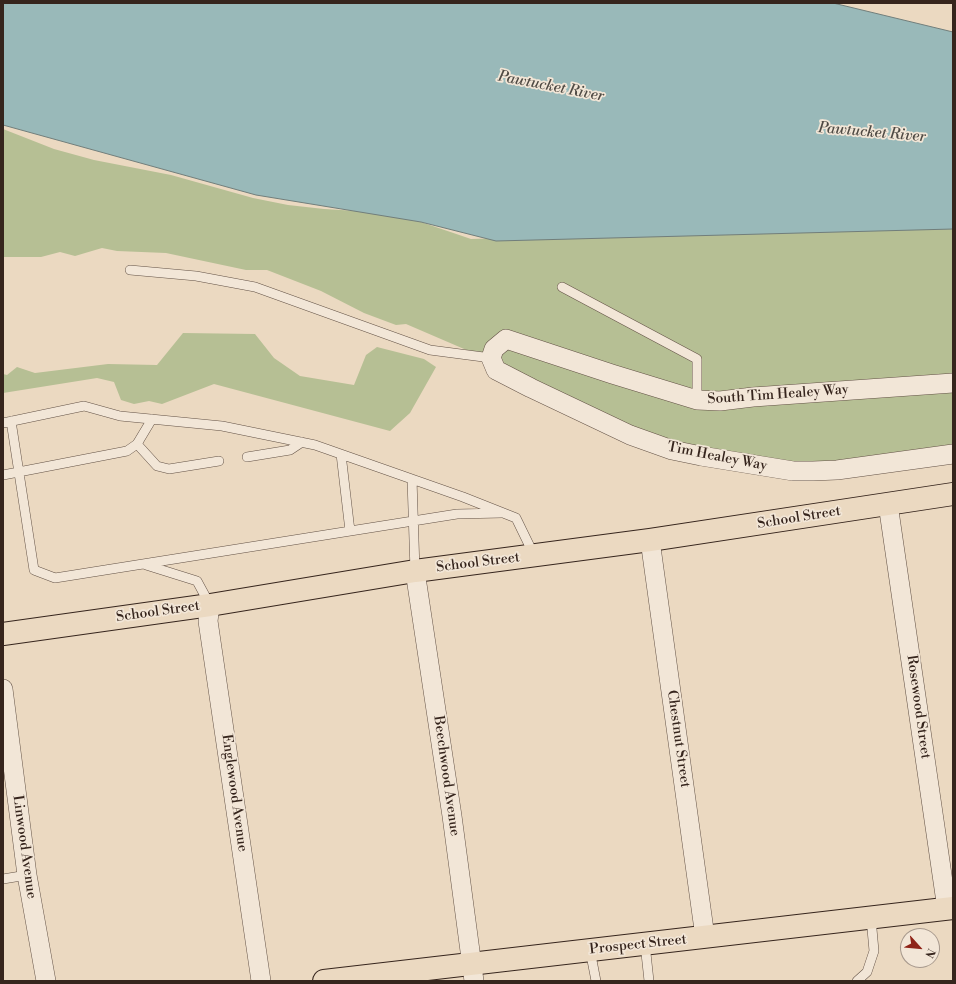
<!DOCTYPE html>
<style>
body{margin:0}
#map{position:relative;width:956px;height:984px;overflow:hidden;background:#ebd9c1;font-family:"Libre Bodoni",serif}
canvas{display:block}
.frame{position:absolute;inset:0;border:4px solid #36251d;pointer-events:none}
.north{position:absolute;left:900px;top:928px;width:40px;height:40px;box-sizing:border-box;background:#f2e6d7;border:1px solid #a7998d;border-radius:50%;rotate:117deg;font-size:11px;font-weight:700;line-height:16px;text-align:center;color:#36251d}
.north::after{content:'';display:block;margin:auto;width:14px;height:18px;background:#8f2418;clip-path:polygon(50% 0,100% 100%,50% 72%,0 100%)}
</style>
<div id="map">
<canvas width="956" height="984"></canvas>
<div class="frame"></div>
<div class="north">N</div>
</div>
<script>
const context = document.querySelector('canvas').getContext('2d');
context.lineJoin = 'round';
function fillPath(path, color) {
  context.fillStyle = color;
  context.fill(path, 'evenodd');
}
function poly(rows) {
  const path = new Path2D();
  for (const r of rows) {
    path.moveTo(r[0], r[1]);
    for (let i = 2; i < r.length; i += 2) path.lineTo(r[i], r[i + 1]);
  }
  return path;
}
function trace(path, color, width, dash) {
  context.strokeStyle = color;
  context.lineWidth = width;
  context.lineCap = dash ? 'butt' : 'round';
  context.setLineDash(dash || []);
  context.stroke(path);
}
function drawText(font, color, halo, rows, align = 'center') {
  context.font = font + ' "Libre Bodoni",serif';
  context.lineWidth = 3.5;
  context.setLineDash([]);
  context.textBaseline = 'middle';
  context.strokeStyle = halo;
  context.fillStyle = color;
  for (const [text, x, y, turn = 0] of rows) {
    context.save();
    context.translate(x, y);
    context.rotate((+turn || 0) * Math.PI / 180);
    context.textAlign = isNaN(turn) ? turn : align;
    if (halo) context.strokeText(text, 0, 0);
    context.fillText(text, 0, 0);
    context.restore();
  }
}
fillPath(poly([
 [3,129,54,149,94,160,171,175,253,198,288,205,324,209,374,212,421,222,471,239,953,225,953,444,945,448,938,446,935,449,840,466,784,466,634,434,485,358,406,324,396,325,364,313,321,291,267,270,246,270,166,253,117,251,102,248,75,256,60,252,41,257,3,257],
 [183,333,255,334,274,358,300,376,354,385,366,355,377,347,424,359,436,367,410,413,390,431,214,384,162,404,149,401,134,404,121,400,114,382,97,378,3,393,3,374,7,375,17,367,35,373,108,364,157,365]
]), '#b6bf94');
const water = poly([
 [3,3,833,3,953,32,953,229,496,241,421,222,256,195,3,125,3,3]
]);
fillPath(water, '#99b9b9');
trace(water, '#717e7b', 1);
const service = poly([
 [130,270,196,276,255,287,430,350,491,358],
 [562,287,697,359,697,400],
 [11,421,34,570,55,578,457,514,502,513],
 [3,423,84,406,120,416,222,426,315,445,463,497,516,518,534,555],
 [137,444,157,466,169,469,219,461],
 [341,454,350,531],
 [247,457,290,450,302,442],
 [3,475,127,451,137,444,152,419],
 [412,479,415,571],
 [146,565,197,581,210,605],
 [3,879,27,875],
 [645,944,649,981],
 [590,950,596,981],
 [857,981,867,972,874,951,871,918]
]);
const minor = poly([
 [953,383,753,397,720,401,697,400,612,374,506,339,494,349,491,358,496,370,531,388,630,435,672,450,701,456,793,471,813,471,837,470,953,454],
 [888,504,947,909],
 [650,540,705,937],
 [415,571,452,816,474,981],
 [210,605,208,621,261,981],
 [3,689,27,875,46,981]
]);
const primary = poly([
 [3,634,210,605,415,571,650,540,953,494],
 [324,981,953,908]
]);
trace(service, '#635246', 10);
trace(minor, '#635246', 20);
trace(primary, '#36251d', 24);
trace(service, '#f2e6d7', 9);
trace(minor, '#f2e6d7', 19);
trace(primary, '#ebd9c1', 22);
drawText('14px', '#36251d', '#f2e6d7', [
 ["South Tim Healey Way",778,395,-4],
 ["Tim Healey Way",717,457,11],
 ["School Street",799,518,-9],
 ["School Street",478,563,-7],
 ["School Street",158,612,-8],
 ["Rosewood Street",918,707,82],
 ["Chestnut Street",678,739,82],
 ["Beechwood Avenue",446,776,82],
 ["Englewood Avenue",234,793,82],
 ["Linwood Avenue",24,847,82],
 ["Prospect Street",638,945,-6]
]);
drawText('italic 15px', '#4f4a44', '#f2e6d7', [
 ["Pawtucket River",551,87,11],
 ["Pawtucket River",872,133,5]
]);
</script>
